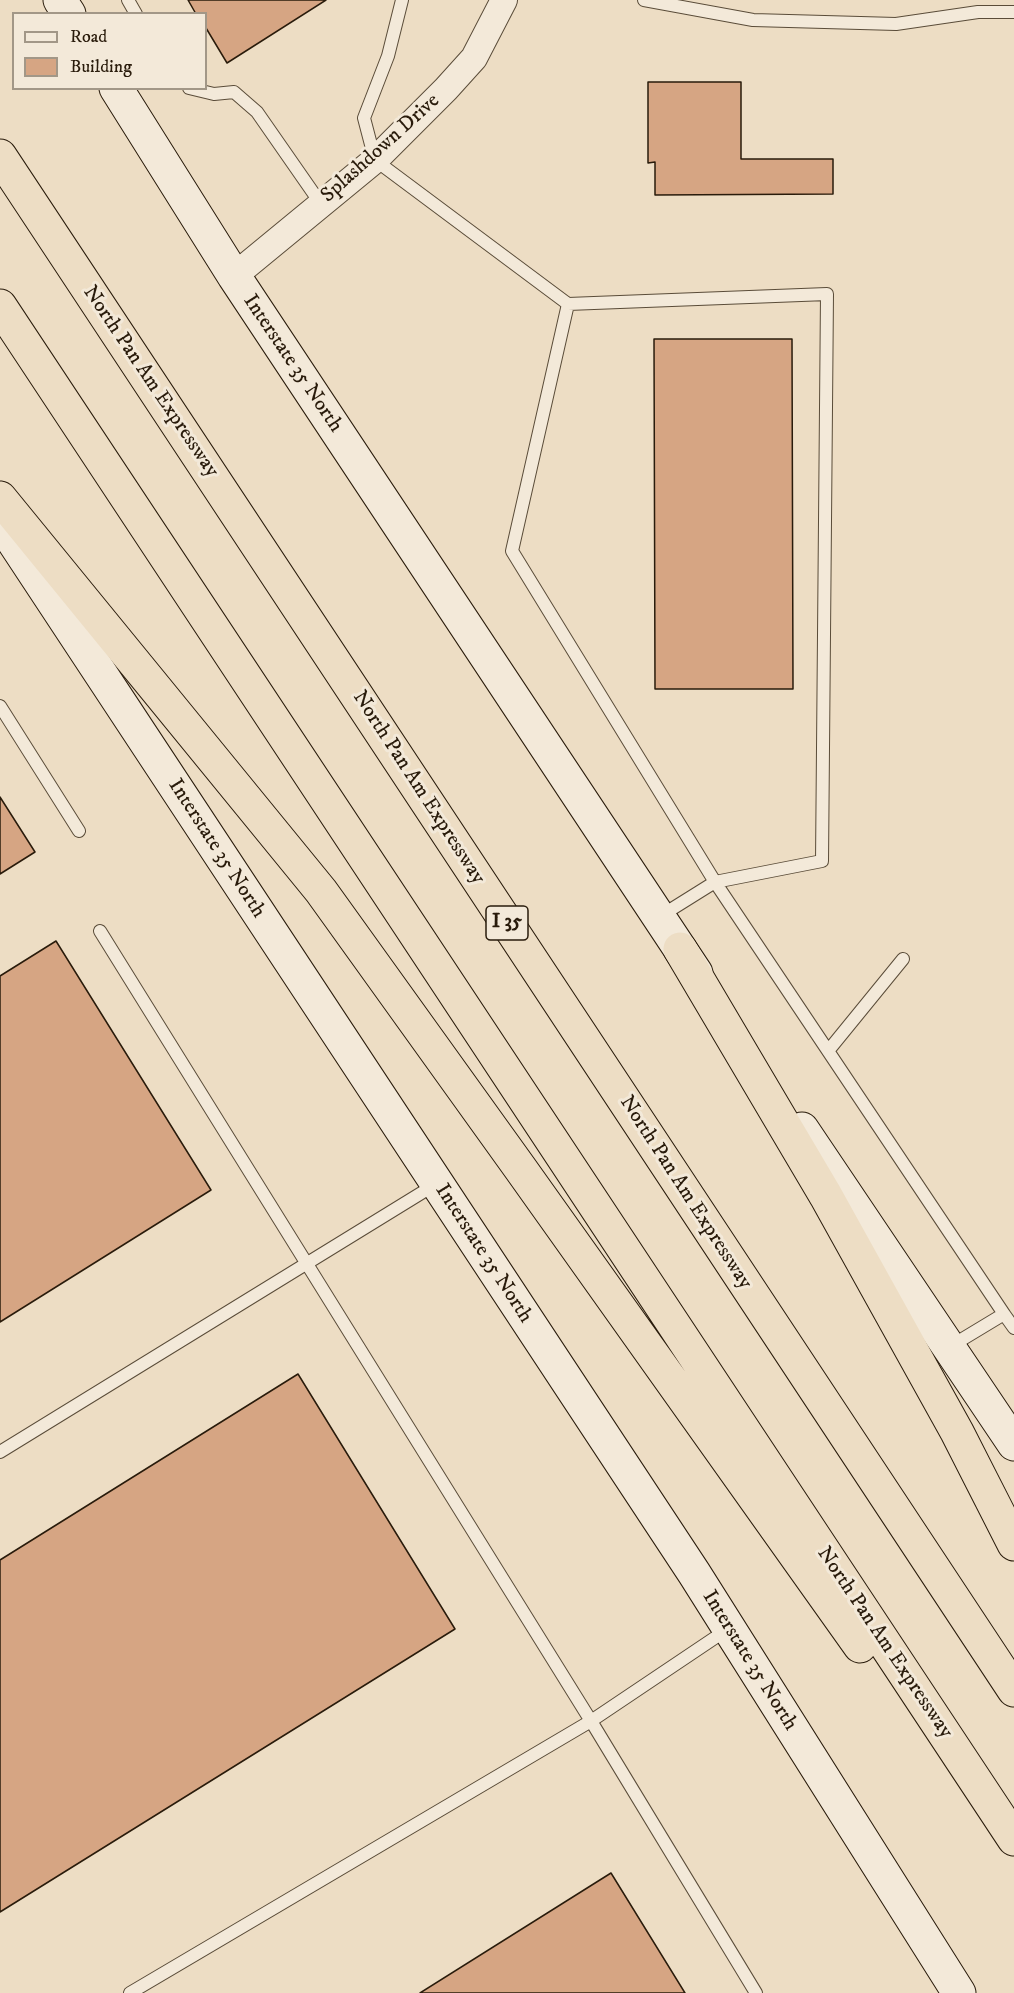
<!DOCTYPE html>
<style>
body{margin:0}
#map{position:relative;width:1014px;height:1993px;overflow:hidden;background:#edddc4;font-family:"IM FELL DW Pica",serif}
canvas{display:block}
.legend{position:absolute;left:12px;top:12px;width:195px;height:78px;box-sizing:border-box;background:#f3e9d9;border:2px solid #a29787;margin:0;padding:8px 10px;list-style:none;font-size:18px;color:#291b0b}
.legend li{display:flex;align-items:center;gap:12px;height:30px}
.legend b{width:30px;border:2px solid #a29787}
</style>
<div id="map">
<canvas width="1014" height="1993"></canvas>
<ul class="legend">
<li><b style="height:8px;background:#f3e9d9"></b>Road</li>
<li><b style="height:16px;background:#d6a583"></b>Building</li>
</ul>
</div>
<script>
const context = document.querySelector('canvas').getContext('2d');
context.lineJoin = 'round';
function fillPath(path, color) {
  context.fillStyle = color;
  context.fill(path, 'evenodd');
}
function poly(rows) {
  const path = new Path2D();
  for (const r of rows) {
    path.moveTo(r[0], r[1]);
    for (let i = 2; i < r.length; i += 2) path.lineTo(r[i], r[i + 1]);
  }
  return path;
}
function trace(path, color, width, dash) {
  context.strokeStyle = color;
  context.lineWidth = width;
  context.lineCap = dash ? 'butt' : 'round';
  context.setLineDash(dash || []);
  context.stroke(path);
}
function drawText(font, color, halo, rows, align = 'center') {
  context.font = font + ' "IM FELL DW Pica",serif';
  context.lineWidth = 6;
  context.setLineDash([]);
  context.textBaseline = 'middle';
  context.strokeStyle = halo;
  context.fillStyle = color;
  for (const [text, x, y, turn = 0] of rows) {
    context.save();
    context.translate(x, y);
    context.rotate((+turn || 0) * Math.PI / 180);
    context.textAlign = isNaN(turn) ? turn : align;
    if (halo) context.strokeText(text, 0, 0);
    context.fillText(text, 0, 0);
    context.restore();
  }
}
const building = poly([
 [188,0,326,0,227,63,206,28,206,14,196,14,188,0],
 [648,82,741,82,741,159,833,159,833,194,655,195,655,162,648,163,648,82],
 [654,339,792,339,793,689,655,689,654,339],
 [0,797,35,852,0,874,0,797],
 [56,941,211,1190,0,1322,0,976,56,941],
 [298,1374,455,1629,0,1912,0,1560,298,1374],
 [611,1873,685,1993,420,1993,611,1873]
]);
fillPath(building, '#d6a583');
trace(building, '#291b0b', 1.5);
const lane = poly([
 [128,0,136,14],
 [402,0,388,56,364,118,375,160,568,304],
 [644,0,753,20,896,24,978,12,1014,12],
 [189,88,214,94,234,92,257,112,321,204],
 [0,706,79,831],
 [659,917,715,882,822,861,827,294,568,304,512,551,715,882,1004,1314],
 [100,931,591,1721,728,1629],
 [828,1051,903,959],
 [951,1346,1004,1314,1014,1328],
 [0,1452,436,1184],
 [130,1993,591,1721,756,1993]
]);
const street = poly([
 [234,276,375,160,446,89,474,58,504,0]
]);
const secondary = poly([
 [60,0,69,14],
 [116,88,234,276,696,973],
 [0,521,694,1573,959,1993],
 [802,1129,1014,1444]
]);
const highway = poly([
 [0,156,1014,1690],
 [0,306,1014,1839],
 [0,498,321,891,520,1168,860,1646],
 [680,949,826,1196,957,1432,1014,1544]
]);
trace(lane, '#5a4c39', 14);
trace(street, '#5a4c39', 28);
trace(secondary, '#291b0b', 35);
trace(highway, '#291b0b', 35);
trace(lane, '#f3e9d9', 12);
trace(street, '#f3e9d9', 26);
trace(secondary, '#f3e9d9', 33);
trace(highway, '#edddc4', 33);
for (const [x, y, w] of [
 [507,923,42]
]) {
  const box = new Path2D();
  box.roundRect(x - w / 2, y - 17, w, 34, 4.5);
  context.fillStyle = '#f3e9d9';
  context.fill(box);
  trace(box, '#291b0b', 1.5);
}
drawText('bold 20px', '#291b0b', null, [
 ["I 35",507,923]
]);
drawText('21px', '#291b0b', '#f3e9d9', [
 ["Splashdown Drive",381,149,-42],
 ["Interstate 35 North",292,364,56],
 ["North Pan Am Expressway",150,382,56],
 ["North Pan Am Expressway",418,788,57],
 ["Interstate 35 North",216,849,57],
 ["North Pan Am Expressway",685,1193,57],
 ["Interstate 35 North",483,1254,57],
 ["North Pan Am Expressway",884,1643,56],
 ["Interstate 35 North",749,1661,58]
]);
</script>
